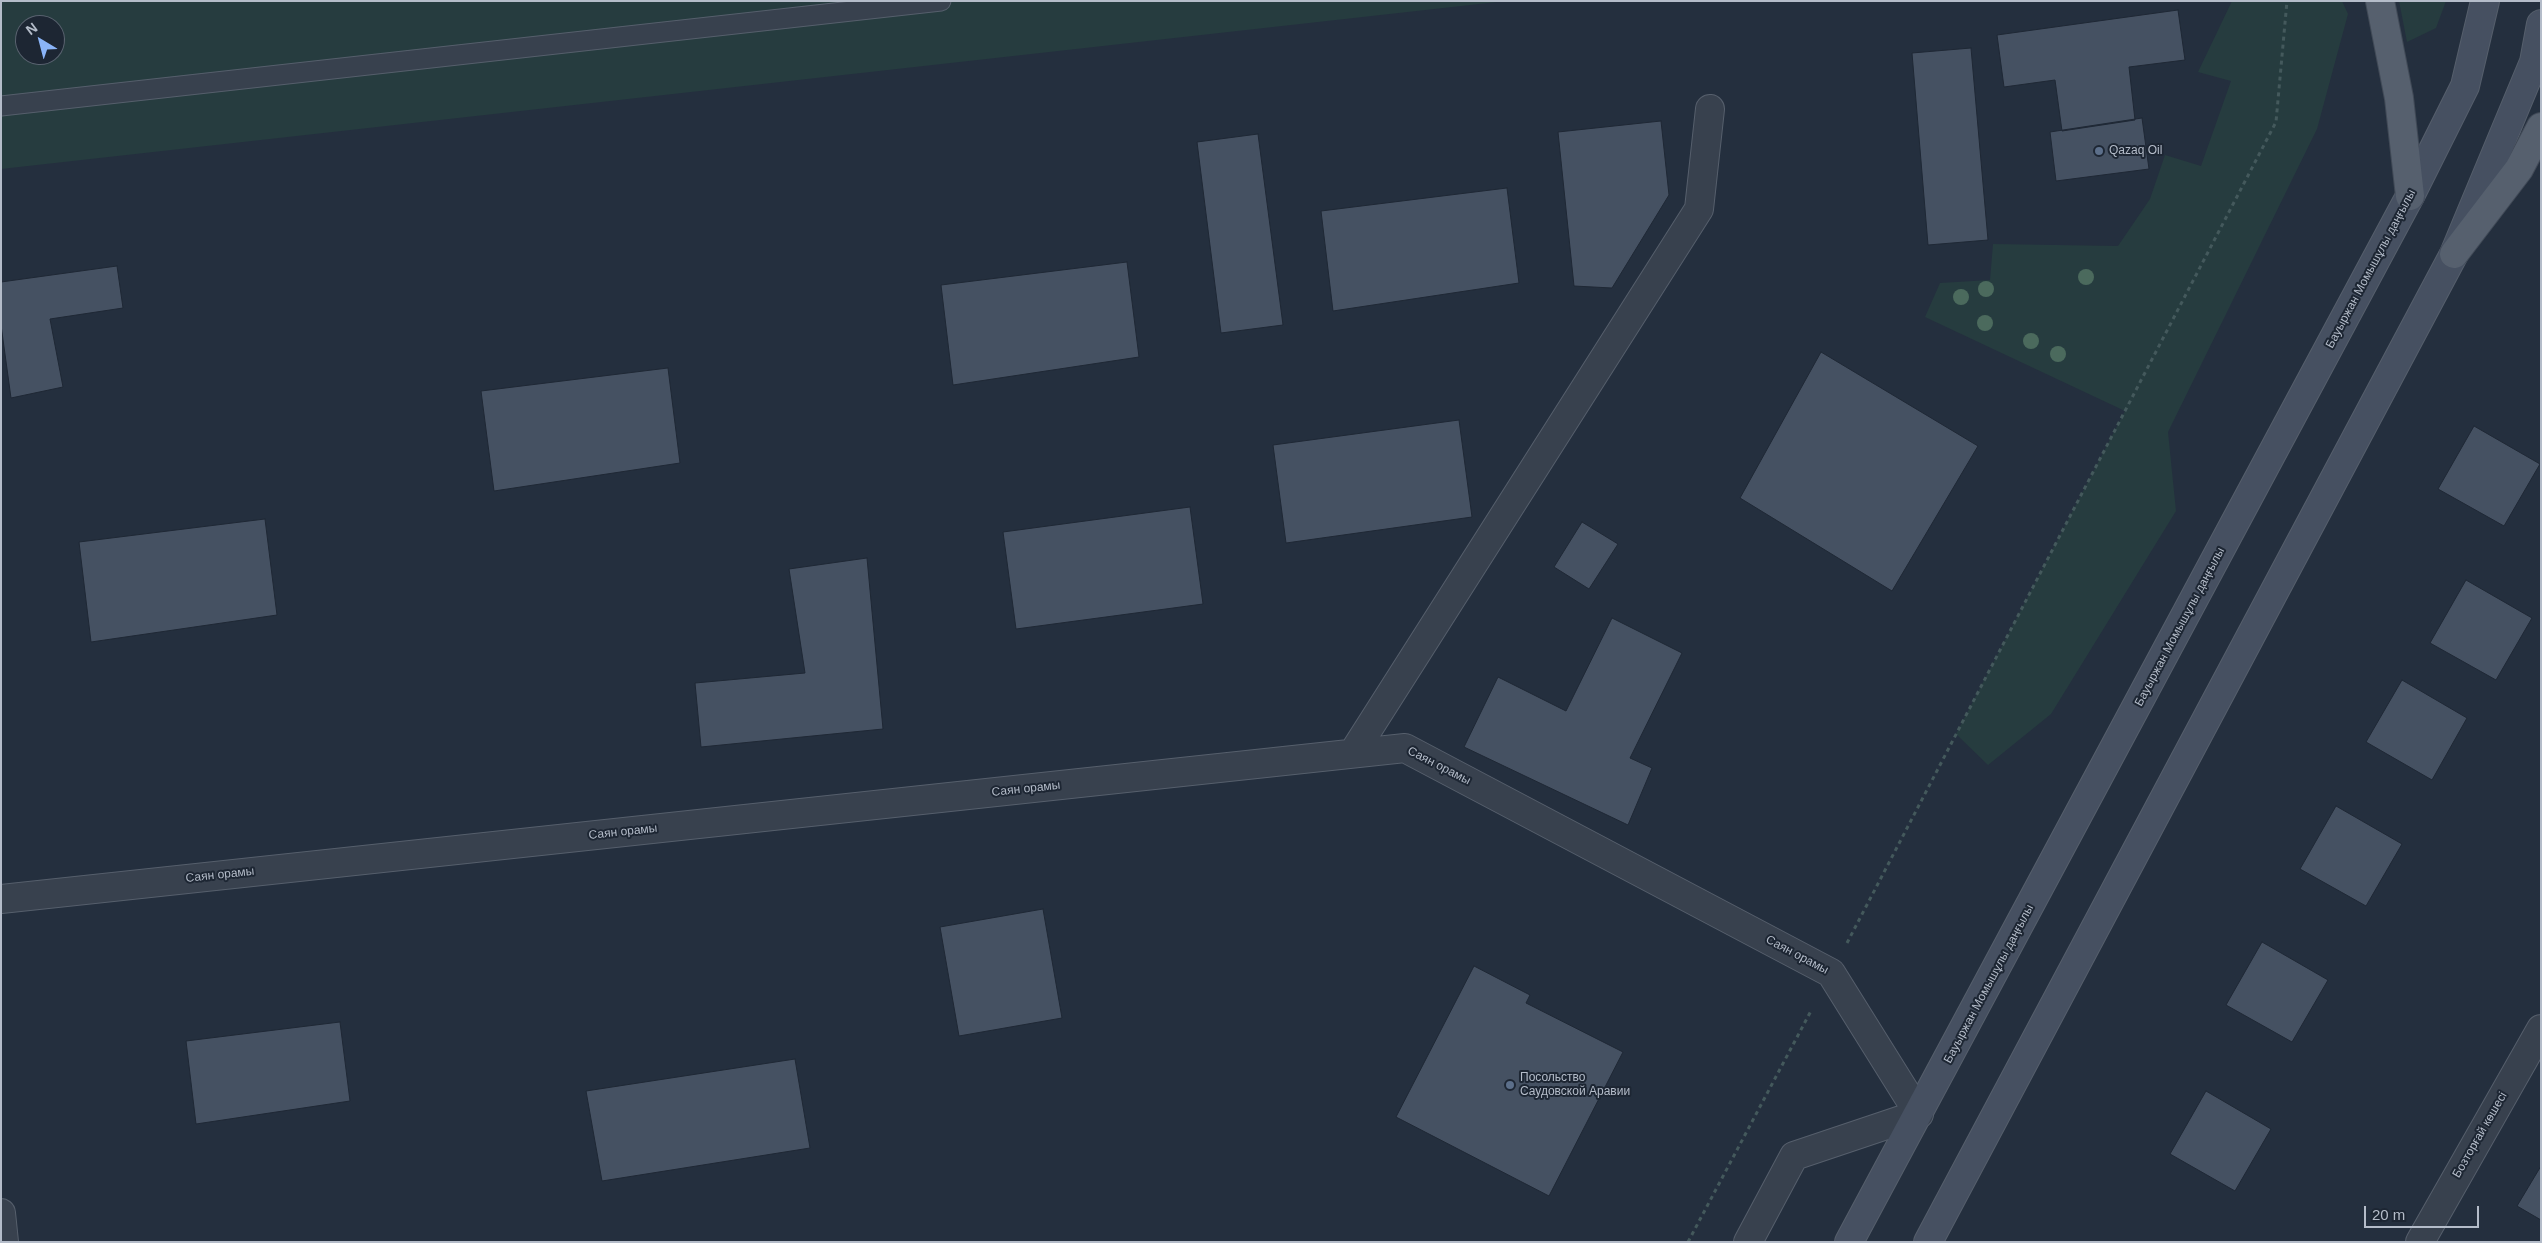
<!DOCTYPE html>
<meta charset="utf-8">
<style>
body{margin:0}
#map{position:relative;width:2542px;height:1243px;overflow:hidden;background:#242f3e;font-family:Arial,sans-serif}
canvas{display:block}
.frame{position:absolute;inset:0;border:2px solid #b4bcc9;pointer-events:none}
.north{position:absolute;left:15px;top:15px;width:50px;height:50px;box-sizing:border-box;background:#1d2633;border:1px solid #59626f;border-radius:50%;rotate:323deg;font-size:14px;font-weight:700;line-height:20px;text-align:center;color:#b4bcc9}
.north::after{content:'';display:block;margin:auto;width:18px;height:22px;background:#8ab4f8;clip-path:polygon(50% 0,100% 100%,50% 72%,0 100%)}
.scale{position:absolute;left:2364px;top:1206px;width:115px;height:22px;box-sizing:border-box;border:2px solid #b4bcc9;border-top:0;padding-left:6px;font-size:15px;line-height:18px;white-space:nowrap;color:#b4bcc9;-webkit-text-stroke:4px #1d2633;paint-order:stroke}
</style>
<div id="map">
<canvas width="2542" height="1243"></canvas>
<div class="frame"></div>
<div class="north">N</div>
<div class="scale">20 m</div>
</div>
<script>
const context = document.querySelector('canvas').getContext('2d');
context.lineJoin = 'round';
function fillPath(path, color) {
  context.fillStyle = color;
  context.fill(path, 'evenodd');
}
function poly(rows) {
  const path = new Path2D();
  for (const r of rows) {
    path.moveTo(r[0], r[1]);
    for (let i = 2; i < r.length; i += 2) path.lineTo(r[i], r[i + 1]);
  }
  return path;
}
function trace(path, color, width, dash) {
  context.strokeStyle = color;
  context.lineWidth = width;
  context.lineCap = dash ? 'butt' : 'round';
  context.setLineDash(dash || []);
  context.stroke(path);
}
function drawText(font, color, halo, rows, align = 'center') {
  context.font = font + ' Arial,sans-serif';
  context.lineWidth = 4;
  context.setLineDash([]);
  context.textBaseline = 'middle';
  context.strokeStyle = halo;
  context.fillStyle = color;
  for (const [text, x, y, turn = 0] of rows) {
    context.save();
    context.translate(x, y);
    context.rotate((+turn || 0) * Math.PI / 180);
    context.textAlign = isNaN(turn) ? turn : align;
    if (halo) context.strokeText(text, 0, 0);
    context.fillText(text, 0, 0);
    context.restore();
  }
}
fillPath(poly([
 [1,1,1506,1,1,169],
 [25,25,55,25,55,55,25,55],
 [2232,1,2342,1,2348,14,2317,129,2168,432,2176,511,2051,714,1988,765,1956,734,2125,411,1925,317,1940,283,1990,280,1993,244,2118,246,2150,199,2165,155,2201,166,2231,81,2198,72],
 [2399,1,2446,1,2436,28,2407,42]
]), '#263c3f');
const building = poly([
 [2178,10,2185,60,2129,67,2135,120,2062,131,2055,80,2004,87,1997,35,2178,10],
 [1971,48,1988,240,1928,245,1912,53,1971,48],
 [2142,118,2149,169,2056,181,2050,132,2142,118],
 [1661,121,1669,195,1612,288,1574,286,1558,132,1661,121],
 [1258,134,1283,325,1221,333,1197,142,1258,134],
 [1507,188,1519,283,1333,311,1321,211,1507,188],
 [1127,262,1139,357,953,385,941,285,1127,262],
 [117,266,123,308,50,319,63,387,11,398,1,325,1,282,117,266],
 [1821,352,1978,446,1892,591,1740,498,1821,352],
 [668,368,680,463,494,491,481,391,668,368],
 [1459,420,1472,517,1286,543,1273,445,1459,420],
 [2474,426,2540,464,2504,526,2438,489,2474,426],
 [1190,507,1203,604,1016,629,1003,532,1190,507],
 [265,519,277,615,91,642,79,542,265,519],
 [1582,522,1618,544,1589,589,1554,567,1582,522],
 [867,558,883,729,701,747,695,683,805,673,789,569,867,558],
 [2466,580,2532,618,2496,680,2430,643,2466,580],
 [1612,618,1682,653,1630,758,1652,768,1628,825,1464,747,1498,677,1566,711,1612,618],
 [2402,680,2467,718,2432,780,2366,742,2402,680],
 [2336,806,2402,844,2366,906,2300,869,2336,806],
 [1043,909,1062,1018,959,1036,940,927,1043,909],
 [2262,942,2328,980,2292,1042,2226,1005,2262,942],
 [1474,966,1530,995,1526,1003,1623,1052,1549,1196,1396,1117,1474,966],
 [340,1022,350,1101,196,1124,186,1041,340,1022],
 [795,1059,810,1148,602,1181,586,1091,795,1059],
 [2206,1091,2271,1129,2235,1191,2170,1154,2206,1091],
 [2541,1166,2541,1220,2517,1206,2541,1166]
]);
fillPath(building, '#455162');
trace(building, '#1f2835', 1);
const lane = poly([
 [1,106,941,1]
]);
const street = poly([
 [1353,753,1699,209,1710,109],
 [1,899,1405,748,1831,973,1919,1114,1794,1156,1748,1242],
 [1,1213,4,1242],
 [2420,1242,2541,1029]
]);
const secondary = poly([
 [1849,1242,2410,196,2465,86,2485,1],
 [1928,1242,2454,254,2534,62,2541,24]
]);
const primary = poly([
 [2380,1,2399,98,2410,196],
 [2454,254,2519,169,2541,127]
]);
trace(lane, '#565f6c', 21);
trace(street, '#565f6c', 30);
trace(secondary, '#565f6c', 30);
trace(primary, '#414a57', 30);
trace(poly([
 [1847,943,2276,122,2287,1],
 [1688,1242,1812,1009]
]), '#44595c', 3, [4, 4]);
trace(lane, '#38414e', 19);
trace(street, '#38414e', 28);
trace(secondary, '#465061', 28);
trace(primary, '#56606e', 28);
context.fillStyle = '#4b6a5d';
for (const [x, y] of [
 [2086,277],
 [1986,289],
 [1961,297],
 [1985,323],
 [2031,341],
 [2058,354]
]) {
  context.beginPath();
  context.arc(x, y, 8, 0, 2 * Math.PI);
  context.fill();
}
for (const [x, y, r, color] of [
 [2099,151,5,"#5c6f8a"],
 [1510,1085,5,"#5c6f8a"]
]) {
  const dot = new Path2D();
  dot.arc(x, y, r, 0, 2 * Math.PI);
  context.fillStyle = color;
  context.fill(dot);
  trace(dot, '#1d2633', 2);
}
drawText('12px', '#b4bcc9', '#1d2633', [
 ["Qazaq Oil",2109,151],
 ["Посольство",1520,1078],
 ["Саудовской Аравии",1520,1092]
], 'left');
drawText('12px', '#b4bcc9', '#1d2633', [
 ["Бауыржан Момышұлы даңғылы",2371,269,-62],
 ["Бауыржан Момышұлы даңғылы",2180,627,-62],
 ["Саян орамы",1439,766,27],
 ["Саян орамы",1026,789,-6],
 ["Саян орамы",623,832,-6],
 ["Саян орамы",220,875,-6],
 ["Саян орамы",1797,955,28],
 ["Бауыржан Момышұлы даңғылы",1989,984,-62],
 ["Бозторғай көшесі",2480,1135,-60]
]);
</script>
